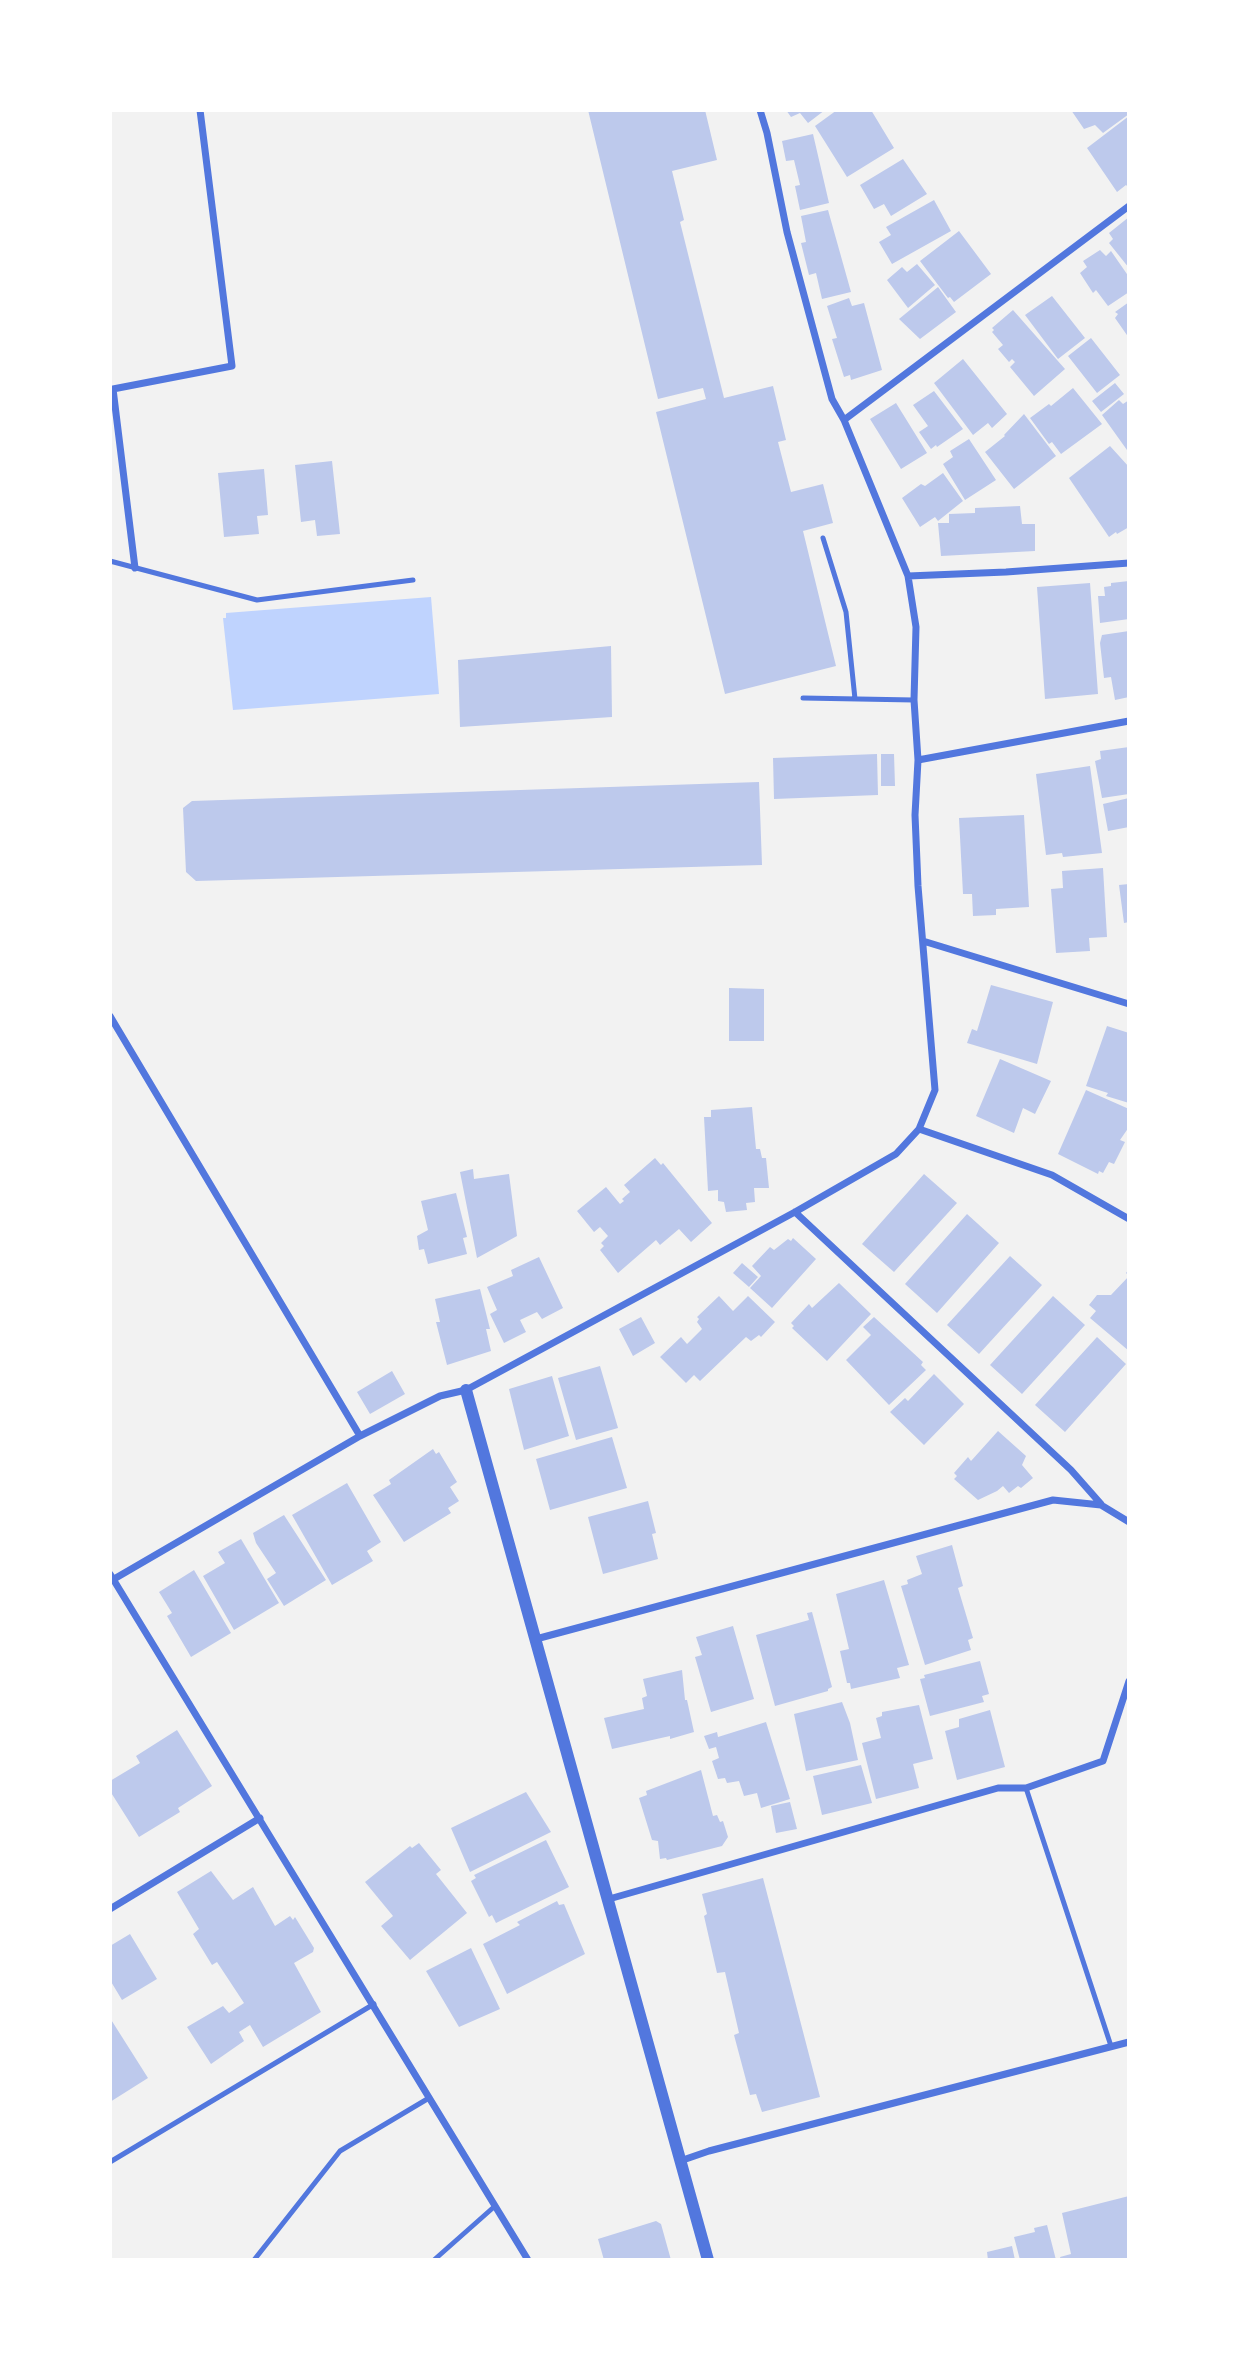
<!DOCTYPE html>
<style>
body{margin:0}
#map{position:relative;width:1239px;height:2370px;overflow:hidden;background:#f2f2f2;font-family:Ubuntu,sans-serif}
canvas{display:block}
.frame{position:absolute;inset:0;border:112px solid #fff;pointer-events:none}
</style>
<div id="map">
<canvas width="1239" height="2370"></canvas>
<div class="frame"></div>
</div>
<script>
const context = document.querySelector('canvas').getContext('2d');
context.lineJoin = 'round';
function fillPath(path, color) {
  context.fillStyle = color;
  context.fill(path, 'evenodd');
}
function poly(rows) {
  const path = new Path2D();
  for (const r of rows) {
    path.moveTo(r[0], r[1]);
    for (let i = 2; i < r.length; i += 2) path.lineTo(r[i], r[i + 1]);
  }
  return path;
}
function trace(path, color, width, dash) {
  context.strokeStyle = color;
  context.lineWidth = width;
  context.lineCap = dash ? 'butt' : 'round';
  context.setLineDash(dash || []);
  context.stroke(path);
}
fillPath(poly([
 [431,597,439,694,233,710,223,618,226,618,226,613]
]), '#bfd3fe');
fillPath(poly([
 [588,110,705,110,717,160,672,171,684,220,680,222,724,398,773,386,786,440,778,442,791,492,823,484,833,523,803,531,836,666,725,694,656,412,706,399,703,388,658,399],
 [786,110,825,110,808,123,800,113,791,117],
 [837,110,871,110,894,148,847,177,815,126],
 [1071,110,1129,110,1129,114,1103,133,1095,125,1084,129],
 [1129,116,1129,188,1126,185,1117,192,1087,148],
 [813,134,829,203,800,210,795,186,800,185,794,160,786,161,782,141],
 [903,159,927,194,891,216,884,204,874,209,860,185],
 [934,200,951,231,892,264,879,242,891,235,886,227],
 [828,210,851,292,822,299,816,273,809,275,801,243,806,242,801,216],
 [1129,217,1129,268,1109,243,1113,239,1109,233],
 [959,231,991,274,954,302,950,297,948,298,920,261],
 [1100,250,1106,256,1111,251,1129,277,1129,292,1108,306,1096,290,1093,293,1080,273,1087,267,1083,261],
 [917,264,935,285,908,308,887,280,902,267,907,272],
 [938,287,956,312,920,339,899,319],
 [1052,296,1085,338,1058,359,1025,315],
 [849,298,852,306,864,303,882,370,851,380,850,375,844,377,832,339,837,338,827,306],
 [1129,302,1129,338,1115,318,1118,314,1115,312],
 [1013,310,1065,369,1034,396,1010,367,1015,362,1012,359,1009,362,998,349,1003,345,992,332,994,330,992,328],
 [1091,338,1120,375,1097,393,1068,356],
 [963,359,1007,414,992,428,988,423,973,435,934,383],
 [1115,383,1124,394,1101,412,1092,401],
 [1073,388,1102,424,1061,454,1052,442,1049,444,1030,418,1049,404,1051,406],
 [934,391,963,429,937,447,936,445,931,449,919,432,928,426,913,405],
 [1119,400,1123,404,1129,400,1127,450,1102,415],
 [896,403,927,453,901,469,870,419],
 [1024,414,1056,456,1014,489,985,452,1005,436,1004,435],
 [969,439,996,480,965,500,943,464,953,457,950,451],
 [1110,446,1129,467,1129,527,1117,534,1116,532,1109,537,1069,478],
 [332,461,340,534,317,536,315,520,301,522,295,465],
 [264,469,268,515,257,516,259,534,224,537,218,473],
 [943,473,963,501,938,521,935,517,920,527,902,498,921,484,925,486],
 [1020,506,1022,524,1035,524,1035,551,941,556,938,523,949,523,949,514,975,513,975,508],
 [1129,581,1129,619,1100,623,1098,596,1105,596,1104,587,1111,586,1111,583],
 [1090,583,1098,694,1045,699,1037,587],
 [1129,631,1129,697,1115,700,1111,677,1104,678,1100,643,1102,635],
 [611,646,612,717,460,727,458,660],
 [1129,747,1129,794,1102,798,1095,761,1101,759,1100,751],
 [877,754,878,795,774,799,773,758],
 [881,754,894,754,895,786,881,786],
 [1090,766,1102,853,1063,857,1062,853,1046,855,1036,774],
 [759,782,762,865,196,881,186,872,183,808,192,801],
 [1129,798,1129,827,1108,831,1103,804],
 [1024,815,1029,907,996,909,996,915,973,916,972,894,963,894,959,818],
 [1103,868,1107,937,1089,938,1090,951,1056,953,1051,889,1063,888,1062,871],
 [1129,884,1129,922,1124,923,1119,885],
 [991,985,1053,1002,1037,1064,967,1043,972,1029,977,1031],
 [729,988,764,989,764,1041,729,1041],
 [1107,1026,1129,1033,1129,1103,1106,1096,1108,1093,1086,1086],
 [1000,1059,1051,1081,1035,1114,1023,1108,1014,1133,976,1116],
 [1086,1090,1129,1109,1129,1127,1120,1140,1125,1142,1114,1164,1109,1162,1103,1173,1099,1171,1098,1174,1058,1154],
 [752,1107,756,1149,760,1149,762,1158,766,1158,769,1188,754,1188,755,1202,746,1203,747,1210,726,1212,724,1202,718,1201,718,1190,708,1191,704,1117,711,1117,711,1110],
 [655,1158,661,1165,663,1163,712,1223,691,1242,679,1229,660,1245,656,1240,618,1273,600,1250,604,1246,601,1243,608,1236,600,1227,594,1232,577,1211,606,1187,620,1204,624,1201,622,1199,630,1192,624,1185],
 [473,1169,474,1179,509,1174,517,1236,477,1258,460,1172],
 [924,1174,957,1203,894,1272,862,1244],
 [456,1193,467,1237,463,1238,467,1254,428,1264,424,1249,419,1250,417,1236,428,1230,421,1201],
 [967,1214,999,1243,937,1313,905,1284],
 [793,1238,816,1259,772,1308,750,1288,761,1276,752,1266,770,1247,774,1250,788,1239,791,1241],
 [1010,1256,1042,1285,979,1354,947,1325],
 [539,1257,563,1308,542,1319,537,1312,520,1320,526,1332,504,1343,490,1314,497,1310,487,1287,513,1276,511,1270],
 [742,1263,758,1277,749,1287,733,1273],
 [1129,1269,1129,1351,1090,1318,1096,1311,1089,1305,1097,1295,1111,1295,1129,1276,1126,1273],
 [839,1283,871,1314,827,1361,792,1328,794,1326,791,1323,809,1304,812,1308],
 [480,1289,490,1329,486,1329,491,1351,447,1365,436,1322,440,1322,435,1299],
 [719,1296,733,1311,748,1296,775,1322,761,1337,759,1335,751,1341,746,1337,700,1381,694,1375,686,1383,660,1357,681,1337,687,1344,702,1329,697,1322,699,1319,697,1317],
 [1053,1296,1085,1325,1022,1394,990,1365],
 [641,1317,655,1343,633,1356,619,1329],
 [874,1317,923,1362,921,1365,926,1370,889,1405,846,1360,871,1335,863,1327],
 [1097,1337,1126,1364,1065,1432,1035,1405],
 [600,1366,618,1428,576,1440,558,1378],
 [392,1371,405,1394,370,1414,357,1392],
 [934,1374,964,1404,924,1445,890,1412,905,1398,908,1401],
 [552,1376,569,1436,524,1450,509,1389],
 [998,1431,1026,1456,1022,1465,1033,1478,1021,1488,1018,1486,1009,1493,1003,1486,997,1491,978,1500,954,1479,957,1476,954,1473,968,1457,971,1461],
 [612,1437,627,1488,550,1510,536,1459],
 [433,1449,436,1454,439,1452,457,1482,450,1487,459,1501,448,1508,451,1513,404,1542,373,1495,391,1484,389,1480],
 [347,1483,381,1542,367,1551,373,1561,332,1585,292,1515],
 [648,1501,656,1533,652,1534,658,1559,603,1574,588,1517],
 [284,1515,326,1580,284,1606,267,1579,276,1573,256,1543,253,1533],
 [241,1539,279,1603,234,1630,203,1576,225,1563,218,1552],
 [952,1545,963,1586,958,1588,973,1638,968,1640,971,1650,925,1665,901,1586,908,1584,907,1580,922,1574,916,1556],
 [194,1570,231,1633,191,1657,167,1616,172,1613,159,1592],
 [884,1580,909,1665,897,1668,900,1678,851,1689,850,1683,847,1683,840,1651,849,1649,836,1594],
 [812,1612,832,1687,828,1689,828,1691,775,1706,756,1635,809,1620,807,1613],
 [733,1626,754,1699,711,1712,695,1657,702,1655,696,1637],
 [980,1661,989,1694,982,1696,984,1702,930,1716,920,1679,925,1678,924,1675],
 [682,1670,685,1700,687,1700,694,1732,670,1739,670,1736,612,1749,604,1718,644,1709,642,1698,647,1696,643,1679],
 [842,1702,850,1723,858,1760,806,1771,794,1714],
 [919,1705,933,1759,913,1764,919,1788,876,1799,862,1743,881,1738,876,1718,882,1716,882,1712],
 [990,1710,1005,1767,957,1780,945,1731,959,1727,959,1719],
 [766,1722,790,1799,761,1808,757,1793,744,1796,739,1781,727,1783,725,1778,718,1779,712,1761,719,1758,716,1747,709,1749,704,1736,717,1732,718,1737],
 [177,1730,212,1786,178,1808,180,1812,139,1837,110,1791,110,1781,140,1763,136,1756],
 [861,1765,872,1803,822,1815,813,1776],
 [701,1770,713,1816,717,1815,720,1822,723,1821,728,1837,722,1846,667,1860,666,1858,660,1859,658,1841,652,1840,639,1798,647,1795,646,1791],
 [526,1792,551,1832,470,1872,451,1828],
 [790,1802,797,1829,776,1833,771,1806],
 [546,1840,569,1887,496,1923,492,1915,489,1917,471,1881,476,1878,474,1875],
 [419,1843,441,1870,436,1874,467,1913,410,1960,381,1926,393,1916,365,1882,410,1846,412,1848],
 [211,1871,233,1900,253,1887,275,1926,290,1916,293,1920,295,1917,314,1948,313,1952,294,1963,321,2012,263,2047,250,2025,239,2032,244,2041,211,2064,187,2027,223,2006,229,2013,244,2003,217,1962,212,1965,193,1934,199,1929,177,1892],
 [763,1878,820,2097,762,2112,756,2094,750,2095,734,2035,739,2033,725,1972,717,1973,704,1916,707,1914,702,1894],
 [557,1901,559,1905,564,1904,585,1954,507,1994,483,1944,520,1925,517,1922],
 [130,1934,157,1979,122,2000,110,1980,110,1946],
 [471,1948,500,2009,459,2027,426,1971],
 [110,2018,148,2078,110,2102],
 [1129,2196,1129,2260,1061,2260,1060,2257,1071,2254,1062,2213],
 [656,2221,661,2224,671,2260,604,2260,598,2239],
 [1047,2225,1056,2260,1020,2260,1014,2237,1035,2232,1034,2228],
 [1012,2246,1015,2260,988,2260,987,2252]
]), '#bdc9ec');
trace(poly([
 [823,538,846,612,855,699],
 [110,561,257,600,413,580],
 [803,698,914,700],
 [1026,1788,1111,2046],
 [110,2162,374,2004],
 [254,2260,340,2151,429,2098],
 [434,2260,495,2206]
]), '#5277de', 5);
trace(poly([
 [844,420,1129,206],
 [135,568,113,389,232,366,200,110],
 [908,576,1006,572,1129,563],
 [918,760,1129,721],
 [923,941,1129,1004],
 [110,1016,360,1436,440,1396,466,1390,795,1212,896,1154,919,1129,935,1090,918,886,915,815,918,760,914,700,916,627,908,576,844,420,832,399,787,232,767,133,760,110],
 [919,1129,1052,1175,1129,1219],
 [795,1212,1071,1470,1101,1504],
 [110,1574,528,2260],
 [114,1579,360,1436],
 [536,1639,1053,1500,1101,1505,1129,1522],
 [609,1899,998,1788,1026,1788,1103,1761,1129,1681],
 [110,1909,260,1818],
 [680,2161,709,2151,1129,2042]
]), '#5277de', 7);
trace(poly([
 [466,1390,708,2260]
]), '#5277de', 12);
</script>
